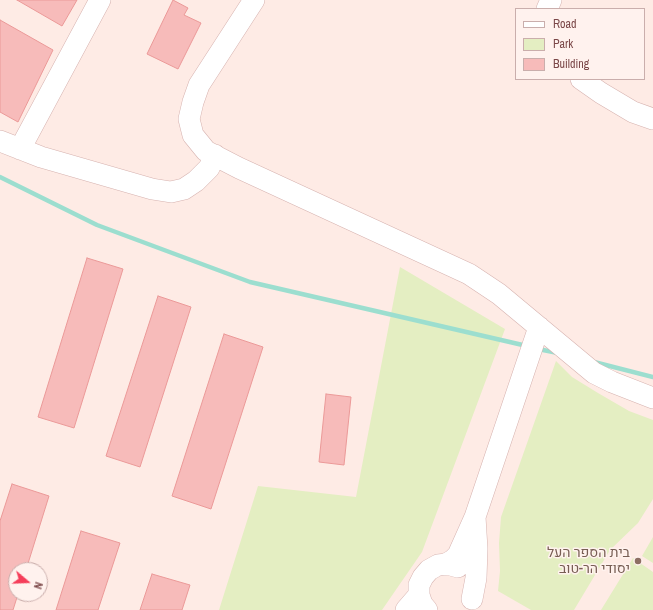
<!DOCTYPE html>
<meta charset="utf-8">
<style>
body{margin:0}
#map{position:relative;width:653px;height:610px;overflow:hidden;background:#feebe5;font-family:"Archivo Narrow",sans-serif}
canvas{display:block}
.legend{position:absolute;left:515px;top:8px;width:130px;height:72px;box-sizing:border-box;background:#fff2ee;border:1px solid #caaeac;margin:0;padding:5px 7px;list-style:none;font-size:12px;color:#7b4748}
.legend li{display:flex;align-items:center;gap:8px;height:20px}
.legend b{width:20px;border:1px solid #caaeac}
.north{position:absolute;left:8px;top:562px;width:40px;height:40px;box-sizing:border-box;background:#fff2ee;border:1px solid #caaeac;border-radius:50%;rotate:109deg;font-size:11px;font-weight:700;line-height:16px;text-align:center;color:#7b4748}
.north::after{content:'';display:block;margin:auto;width:14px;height:18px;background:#f53e5a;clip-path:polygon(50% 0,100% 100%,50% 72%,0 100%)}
</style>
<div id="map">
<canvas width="653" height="610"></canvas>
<ul class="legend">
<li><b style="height:5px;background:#fff"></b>Road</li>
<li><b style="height:11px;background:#e4eec2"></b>Park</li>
<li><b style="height:11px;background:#f7bbba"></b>Building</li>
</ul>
<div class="north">N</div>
</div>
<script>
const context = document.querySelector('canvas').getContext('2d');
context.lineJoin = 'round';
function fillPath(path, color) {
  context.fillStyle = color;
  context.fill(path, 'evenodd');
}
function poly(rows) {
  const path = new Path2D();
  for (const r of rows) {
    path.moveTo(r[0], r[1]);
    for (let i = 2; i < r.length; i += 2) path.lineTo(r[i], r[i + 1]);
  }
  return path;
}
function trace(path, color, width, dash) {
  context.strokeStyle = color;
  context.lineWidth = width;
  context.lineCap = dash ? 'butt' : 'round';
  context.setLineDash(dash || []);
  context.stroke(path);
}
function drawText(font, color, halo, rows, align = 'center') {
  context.font = font + ' "Archivo Narrow",Heebo,sans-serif';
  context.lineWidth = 3;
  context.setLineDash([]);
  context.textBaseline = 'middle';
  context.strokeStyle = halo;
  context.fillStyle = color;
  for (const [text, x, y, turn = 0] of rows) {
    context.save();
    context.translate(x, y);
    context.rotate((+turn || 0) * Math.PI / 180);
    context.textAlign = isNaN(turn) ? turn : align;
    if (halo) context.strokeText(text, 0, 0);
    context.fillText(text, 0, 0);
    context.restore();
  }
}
fillPath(poly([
 [400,267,505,329,422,552,382,610,219,610,258,486,356,497],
 [556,361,572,377,598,393,629,411,653,420,653,499,638,523,610,550,574,610,531,610,498,591,500,571,499,543,501,517],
 [653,537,653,563,642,556],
 [633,558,653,572,653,610,601,610]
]), '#e4eec2');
trace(poly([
 [0,177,97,225,250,282,527,346],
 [538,349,558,353],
 [594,362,653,377]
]), '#9cdecf', 4.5);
const building = poly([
 [17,0,77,0,62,26,17,0],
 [173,0,188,8,184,15,201,23,178,69,147,54,173,0],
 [0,20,53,50,18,122,0,112,0,20],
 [87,258,123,269,74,428,38,417,87,258],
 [158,296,191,307,140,467,106,456,158,296],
 [224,334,263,347,211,509,172,496,224,334],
 [326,394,351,397,344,465,319,462,326,394],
 [12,484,49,496,26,570,16,570,16,594,18,594,13,610,0,610,0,521,12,484],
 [81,531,120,543,98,610,56,610,81,531],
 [152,574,190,585,182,610,140,610,152,574]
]);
fillPath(building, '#f7bbba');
trace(building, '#eb9998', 1);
const minor = poly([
 [254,0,199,85,193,102,189,119,193,135,206,151,239,168,469,274,499,294,594,373,612,382,653,398],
 [547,9,551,0],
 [581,79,601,93,633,112,653,119],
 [0,141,41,157,152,189,171,192,184,189,196,181,209,168,215,155],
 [20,149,100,0],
 [475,517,539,327],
 [444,565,453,560,458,555,475,517,477,549,476,578,472,599],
 [406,610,419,595],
 [427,610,422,604,419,595,419,585,423,577,429,570,438,565,447,564,458,567]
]);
trace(minor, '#d6b2af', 22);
trace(minor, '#fff', 21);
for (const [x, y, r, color] of [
 [638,561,4,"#8d6e63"]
]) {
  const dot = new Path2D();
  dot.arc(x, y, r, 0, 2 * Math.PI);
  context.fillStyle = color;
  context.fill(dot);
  trace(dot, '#fff2ee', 1.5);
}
drawText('14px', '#785e54', '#fff2ee', [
 ["בית הספר העל",630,553],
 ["יסודי הר-טוב",630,569]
], 'right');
</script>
